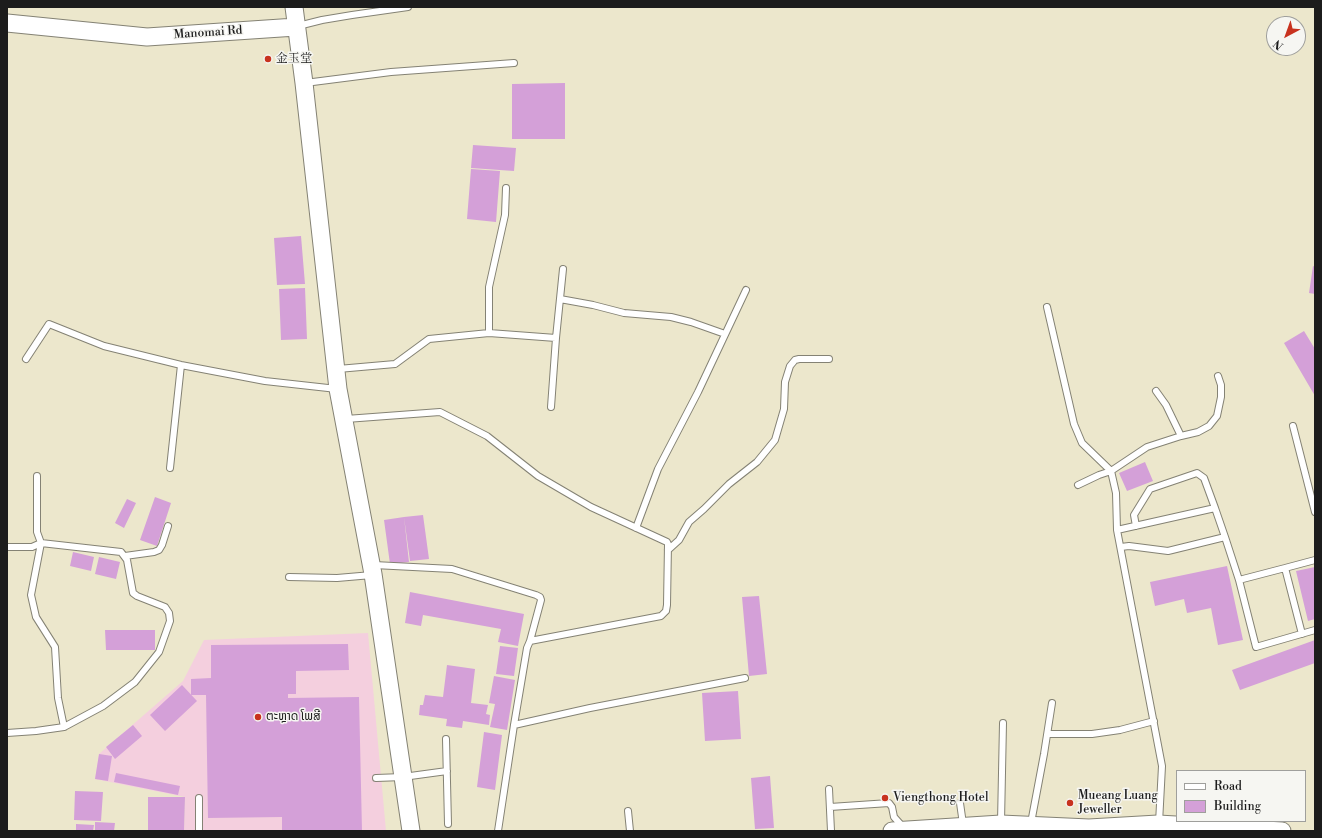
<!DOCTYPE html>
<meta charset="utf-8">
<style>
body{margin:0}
#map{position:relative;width:1322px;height:838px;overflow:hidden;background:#ece7cc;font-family:"Libre Bodoni",serif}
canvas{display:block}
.frame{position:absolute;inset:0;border:8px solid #1c1c1c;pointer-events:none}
.legend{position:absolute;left:1176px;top:770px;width:130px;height:52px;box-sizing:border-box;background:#f6f6f2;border:1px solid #9f9f9c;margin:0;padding:5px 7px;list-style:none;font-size:12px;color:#1c1c1c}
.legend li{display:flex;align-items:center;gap:8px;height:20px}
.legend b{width:20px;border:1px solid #9f9f9c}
.north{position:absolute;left:1266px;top:16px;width:40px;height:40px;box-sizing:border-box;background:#f6f6f2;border:1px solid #9f9f9c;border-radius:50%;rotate:221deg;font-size:11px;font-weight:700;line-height:16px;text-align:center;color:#1c1c1c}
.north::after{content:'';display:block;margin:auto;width:14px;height:18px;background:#c8321e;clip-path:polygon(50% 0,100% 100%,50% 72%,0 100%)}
</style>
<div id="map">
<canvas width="1322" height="838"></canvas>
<div class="frame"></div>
<ul class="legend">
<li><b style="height:5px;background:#fff"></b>Road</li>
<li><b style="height:11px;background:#d4a0d8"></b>Building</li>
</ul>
<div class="north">N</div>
</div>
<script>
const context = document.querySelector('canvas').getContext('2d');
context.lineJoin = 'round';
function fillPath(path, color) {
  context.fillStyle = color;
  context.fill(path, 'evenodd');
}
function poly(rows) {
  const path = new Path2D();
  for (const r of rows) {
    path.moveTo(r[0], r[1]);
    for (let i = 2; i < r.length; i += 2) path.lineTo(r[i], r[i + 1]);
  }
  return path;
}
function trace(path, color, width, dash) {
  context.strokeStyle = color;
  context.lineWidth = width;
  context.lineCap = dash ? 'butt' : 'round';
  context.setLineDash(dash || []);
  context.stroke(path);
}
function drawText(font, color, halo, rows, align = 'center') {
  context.font = font + ' "Libre Bodoni","Noto Serif SC","Noto Sans Lao",serif';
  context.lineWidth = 3;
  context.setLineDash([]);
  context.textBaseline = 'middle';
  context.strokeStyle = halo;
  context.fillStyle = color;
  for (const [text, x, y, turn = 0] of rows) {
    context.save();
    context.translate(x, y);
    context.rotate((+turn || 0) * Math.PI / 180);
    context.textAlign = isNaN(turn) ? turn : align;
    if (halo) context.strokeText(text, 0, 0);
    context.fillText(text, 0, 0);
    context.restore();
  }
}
fillPath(poly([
 [368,633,386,831,184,831,185,797,95,779,99,754,183,681,204,640]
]), '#f4cfde');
fillPath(poly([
 [565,83,565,139,512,139,512,84],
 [473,145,516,148,514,171,471,168],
 [471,169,500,171,496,222,467,219],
 [301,236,305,284,277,285,274,238],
 [1313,266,1315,267,1315,294,1309,293],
 [305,288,307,339,281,340,279,289],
 [1304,331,1315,349,1315,396,1284,343],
 [1145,462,1153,481,1127,491,1119,473],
 [155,497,171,503,157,546,140,540],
 [127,499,136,503,124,528,115,523],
 [423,515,429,559,410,561,404,517],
 [404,517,409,562,390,564,384,520],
 [73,552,94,557,91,571,70,566],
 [99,557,120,562,116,579,95,574],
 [1227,566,1243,640,1218,645,1211,608,1187,613,1184,599,1155,606,1150,582],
 [1315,567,1315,619,1308,621,1296,571],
 [410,592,524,614,518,646,498,642,501,629,423,615,421,626,405,623],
 [759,596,767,674,749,676,742,597],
 [105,630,155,630,155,650,106,650],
 [1315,640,1315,663,1240,690,1232,670],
 [348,644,349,670,296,671,296,694,288,694,288,698,359,697,362,831,282,831,282,817,208,818,206,695,191,695,191,679,211,678,211,645],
 [500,646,518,648,514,676,496,674],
 [447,665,475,669,471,703,488,705,486,714,490,715,489,725,463,721,462,728,446,726,447,719,419,715,420,705,423,705,425,695,443,697],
 [494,676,515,680,507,730,490,727,495,704,489,703],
 [182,685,197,701,165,731,150,715],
 [738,691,741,739,705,741,702,693],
 [133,725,142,736,115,759,106,747],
 [484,732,502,735,495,790,477,787],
 [99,754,112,756,108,781,95,779],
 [116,773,180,786,178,795,114,782],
 [770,776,774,828,755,829,751,778],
 [75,791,103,792,101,821,74,820],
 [148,797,185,797,184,831,148,831],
 [95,822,115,823,114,831,95,831],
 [76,824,94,825,93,831,76,831]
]), '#d4a0d8');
const lane = poly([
 [298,26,322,20,352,15,408,7],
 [305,83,391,72,514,63],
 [560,299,593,305,624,313,671,317,691,322,725,334],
 [1047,307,1074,424,1082,443,1111,471,1116,493,1117,530,1162,766,1159,823],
 [489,333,489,287,505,215,506,188],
 [26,359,49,324,104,346,181,365,265,381,337,389],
 [338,369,395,364,429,339,489,333,556,338,563,269],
 [1156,391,1166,405,1181,436],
 [551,407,556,338],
 [346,419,440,412,487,436,538,476,591,507,667,542,668,544,667,605,666,611,661,616,530,641,527,648,514,725,498,831],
 [1293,426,1315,512],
 [170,468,181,365],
 [37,476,37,532,41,543,31,595,36,617,55,647,58,698,64,727],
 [1078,485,1099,475,1111,471,1147,447,1181,436,1198,432,1209,426,1217,416,1221,397,1221,385,1218,376],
 [1215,508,1225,537],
 [636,528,658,469,698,392,746,290],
 [1117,530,1215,508,1204,478,1197,473,1150,489,1134,515,1136,526],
 [7,547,32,547,41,543,121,552,127,560,133,593,137,596,165,607,169,613,170,621,159,652,135,682,103,706,64,727,36,731,7,733],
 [1121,547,1129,546,1168,551,1225,537,1239,580,1256,647,1315,630],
 [668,550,679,540,689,522,704,509,729,484,757,462,775,440,784,409,785,382,790,366,795,360,799,359,829,359],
 [125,556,154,552,159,550,162,545,168,526],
 [374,565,452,569,536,595,540,597,541,600,530,641],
 [1285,568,1315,560],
 [289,577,337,578,372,575],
 [1239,580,1285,568,1302,634],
 [514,725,590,708,745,678],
 [1048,734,1092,734,1120,730,1154,721],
 [446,739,448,824],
 [376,778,403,777,447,771],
 [829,789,831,831],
 [960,803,963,824],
 [830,807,889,803,892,807,894,817,903,827],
 [628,811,630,831],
 [1001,822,1003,723],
 [1031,823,1044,754,1052,703],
 [199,831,199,798]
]);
const secondary = poly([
 [294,7,304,83,338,389,373,574,411,831],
 [7,23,147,37,296,27],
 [892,831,1001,824,1089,828,1158,824,1282,831]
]);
trace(lane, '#848274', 8);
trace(secondary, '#848274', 19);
trace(lane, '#fff', 6);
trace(secondary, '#fff', 17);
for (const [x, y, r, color] of [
 [268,59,4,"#c8321e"],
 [258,717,4,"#c8321e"],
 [885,798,4,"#c8321e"],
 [1070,803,4,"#c8321e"]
]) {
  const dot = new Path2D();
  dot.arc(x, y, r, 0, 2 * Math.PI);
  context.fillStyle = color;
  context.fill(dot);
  trace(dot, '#f6f6f2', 1.5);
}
drawText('12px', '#1c1c1c', '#f6f6f2', [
 ["Manomai Rd",208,33,-4]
]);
drawText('12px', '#1c1c1c', '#f6f6f2', [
 ["金玉堂",276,59],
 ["ຕະຫຼາດ ໂພສີ",266,717],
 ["Mueang Luang",1078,796],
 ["Jeweller",1078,810],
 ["Viengthong Hotel",893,798]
], 'left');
</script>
